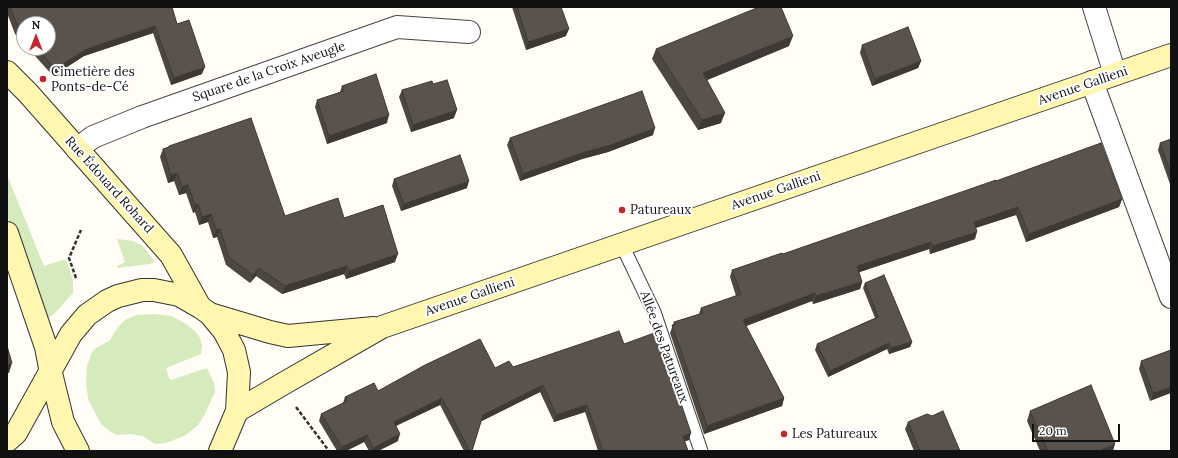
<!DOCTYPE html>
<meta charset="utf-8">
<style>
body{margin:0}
#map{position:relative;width:1178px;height:458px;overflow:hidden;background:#fffdf5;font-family:Lora,serif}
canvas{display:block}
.frame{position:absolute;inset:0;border:8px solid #111;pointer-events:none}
.north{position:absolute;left:16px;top:16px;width:40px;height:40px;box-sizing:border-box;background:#fff;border:1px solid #a0a0a0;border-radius:50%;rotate:0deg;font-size:11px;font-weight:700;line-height:16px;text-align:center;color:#111}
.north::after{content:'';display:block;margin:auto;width:14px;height:18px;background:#c4262e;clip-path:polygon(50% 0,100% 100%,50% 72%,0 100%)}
.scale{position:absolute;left:1032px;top:424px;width:88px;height:18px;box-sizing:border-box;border:2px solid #111;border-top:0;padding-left:5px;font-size:12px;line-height:14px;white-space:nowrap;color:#111;-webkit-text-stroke:3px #fff;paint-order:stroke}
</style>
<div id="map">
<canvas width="1178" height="458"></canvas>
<div class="frame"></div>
<div class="north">N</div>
<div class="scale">20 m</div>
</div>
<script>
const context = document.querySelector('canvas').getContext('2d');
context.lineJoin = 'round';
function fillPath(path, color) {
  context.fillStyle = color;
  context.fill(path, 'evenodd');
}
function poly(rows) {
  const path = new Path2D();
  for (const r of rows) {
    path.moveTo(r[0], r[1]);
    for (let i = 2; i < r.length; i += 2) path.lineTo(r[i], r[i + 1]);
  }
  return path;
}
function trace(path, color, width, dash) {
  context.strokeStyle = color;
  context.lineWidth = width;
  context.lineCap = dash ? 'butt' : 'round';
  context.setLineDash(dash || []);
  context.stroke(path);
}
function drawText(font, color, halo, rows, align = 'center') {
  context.font = font + ' Lora,serif';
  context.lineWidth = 4;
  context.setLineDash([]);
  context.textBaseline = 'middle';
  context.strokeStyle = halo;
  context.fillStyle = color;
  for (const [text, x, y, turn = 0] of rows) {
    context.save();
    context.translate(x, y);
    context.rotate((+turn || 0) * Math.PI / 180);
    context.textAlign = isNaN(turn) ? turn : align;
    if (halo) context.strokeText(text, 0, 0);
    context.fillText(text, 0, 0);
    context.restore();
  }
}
fillPath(poly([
 [7,175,44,266,66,259,73,280,73,293,53,315,45,319,7,215],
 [117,239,133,241,143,246,154,261,153,263,149,264,118,268,117,266,125,262],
 [154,314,172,316,186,324,195,331,200,338,202,345,201,354,166,368,169,378,171,380,207,368,214,383,215,392,205,414,198,425,186,435,166,443,155,444,143,436,131,434,117,435,111,432,101,424,88,399,86,382,87,366,92,352,96,348,109,341,118,327,125,320,136,315]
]), '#d5ebbd');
const lane = poly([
 [622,245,654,312,701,451]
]);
const street = poly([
 [1094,7,1115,74],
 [1092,82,1171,297],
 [77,149,93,137,142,117,397,27,469,32]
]);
const secondary = poly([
 [7,72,28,93,171,255,200,307],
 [7,233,46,347,51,373,63,422,78,451],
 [210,314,270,332,288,336,374,328],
 [237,411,281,385,382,327,1171,55],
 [7,441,16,433,71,334,87,315,107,301,118,296,142,290,154,290,179,295,200,307,210,314,224,331,234,350,239,372,237,411,220,451]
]);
trace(lane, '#444', 15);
trace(street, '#444', 24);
trace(secondary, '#333', 24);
trace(poly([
 [76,278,69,258,81,230],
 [296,407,329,451]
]), '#333', 2.5, [4, 2]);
trace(lane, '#fff', 13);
trace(street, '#fff', 22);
trace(secondary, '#fff6b0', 22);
fillPath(poly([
 [7,7,172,7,177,24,202,74,171,85,153,33,84,56,53,76,28,48,48,48,24,24,24,43,15,34,7,13],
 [512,7,561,7,566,36,526,50],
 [862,45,921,61,918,68,872,86,860,53],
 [789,46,707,80,721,123,698,130,652,59,656,49],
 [433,84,454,118,411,132,399,97,402,90],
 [342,86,387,123,327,144,315,107,317,100,340,92],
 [653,135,608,152,582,159,520,181,507,145,510,138],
 [1171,139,1171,187,1158,150,1160,143],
 [169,146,285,216,344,218,395,262,346,279,344,274,282,294,256,276,250,283,226,265,217,237,213,238,208,222,199,225,195,212,193,213,186,193,179,195,174,181,168,183,160,157,163,149,168,148],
 [394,179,467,188,401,211,392,186],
 [996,181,1122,199,1119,207,1026,242,1016,215,976,228,975,239,930,254,929,249,859,272,862,282,860,289,813,304,812,301,746,326,784,398,782,406,704,434,670,333,674,322,699,314,701,308,736,296,730,277,732,270,783,254],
 [865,283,912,342,910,347,889,354,887,349,828,377,815,350,817,344,875,318,863,288],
 [624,344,689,440,684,441,688,451,598,451,585,412,554,422,540,392,481,421,472,451,464,451,440,405,396,426,398,441,378,451,369,451,364,442,346,451,337,451,319,421,321,414,343,403,345,397,495,368,513,367],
 [1171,350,1150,401,1139,369,1141,361],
 [1030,411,1113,451,1040,451,1027,421],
 [908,422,960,451,914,451,905,429]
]), '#4d4742');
fillPath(poly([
 [155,26,153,33,84,56,53,76,55,69,87,49],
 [569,29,566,36,526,50,528,42],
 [793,36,789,46,700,83,703,73],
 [921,61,918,68,872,86,875,79],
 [205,67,202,74,171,85,174,78],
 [457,110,454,118,411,132,413,125],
 [725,113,721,123,698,130,702,120],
 [389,115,387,123,327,144,329,136],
 [655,128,653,135,608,152,582,159,520,181,523,174],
 [177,173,174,181,168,183,171,175],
 [469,181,467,188,401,211,404,204],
 [188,185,186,193,179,195,182,187],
 [1122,199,1119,207,1026,242,1029,234],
 [198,204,195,212,193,213,195,205],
 [1018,207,1016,215,971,229,974,222],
 [211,214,208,222,199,225,202,217],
 [220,229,217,237,213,238,216,230],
 [977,232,975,239,930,254,933,246],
 [931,242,929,249,854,274,857,266],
 [398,254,395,262,346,279,349,271],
 [347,266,344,274,282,294,285,286],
 [259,268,256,276,250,283,253,275],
 [862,282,860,289,813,304,816,296],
 [815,293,812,301,741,328,743,320],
 [912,342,910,347,889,354,891,348],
 [889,343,887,349,828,377,830,371],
 [12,363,9,373,7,373,7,365],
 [543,385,540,392,480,422,483,415],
 [1171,387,1171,393,1150,401,1153,393],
 [442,398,440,405,391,428,394,422],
 [784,398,782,406,704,434,707,426],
 [587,405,585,412,554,422,556,415],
 [691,433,689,440,680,443,683,436],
 [400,434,398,441,378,451,372,451,373,448],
 [367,435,364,442,346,451,341,451,342,447],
 [1115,444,1113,451,1099,451]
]), '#3f3936');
const building = poly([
 [10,7,172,7,177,24,189,20,205,67,174,78,155,26,87,49,55,69,37,48,48,48,48,24,24,24,24,34,18,27,10,7],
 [517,7,561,7,569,29,528,42,517,7],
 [759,7,781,7,793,36,703,73,725,113,702,120,656,49,759,7],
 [908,27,921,61,875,79,862,45,908,27],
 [376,74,389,115,329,136,317,100,344,91,342,86,376,74],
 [447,80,457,110,413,125,402,90,432,81,433,84,447,80],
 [642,91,655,128,611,145,585,152,523,174,510,138,642,91],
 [251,118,285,216,338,198,344,218,383,205,398,254,349,271,347,266,285,286,259,268,253,275,229,257,220,229,216,230,211,214,202,217,198,204,195,205,188,185,182,187,177,173,171,175,163,149,169,147,169,146,251,118],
 [1171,139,1171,173,1160,143,1171,139],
 [1101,143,1122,199,1029,234,1018,207,974,222,977,232,933,246,931,242,857,266,862,282,816,296,815,293,743,320,784,398,707,426,672,325,675,325,674,322,703,313,701,308,741,294,732,270,782,253,783,254,996,180,996,181,1101,143],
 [460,155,469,181,404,204,394,179,460,155],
 [884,275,912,342,891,348,889,343,830,371,817,344,878,317,865,283,884,275],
 [619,331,624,344,657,332,691,433,683,436,688,451,603,451,587,405,556,415,543,385,483,415,472,451,470,451,442,398,394,422,400,434,373,448,367,435,342,447,321,414,347,401,345,397,374,383,378,391,425,365,480,339,495,368,509,361,513,367,619,331],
 [7,346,12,363,7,365,7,346],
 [1171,350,1171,387,1153,393,1141,361,1171,350],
 [1091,385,1115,444,1099,451,1048,451,1030,411,1091,385],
 [943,411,960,451,920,451,908,422,927,414,932,416,943,411]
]);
fillPath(building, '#5a524d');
trace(building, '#3f3936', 1);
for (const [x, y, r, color] of [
 [43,79,4,"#c4262e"],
 [622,210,4,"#c4262e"],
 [784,434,4,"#c4262e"]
]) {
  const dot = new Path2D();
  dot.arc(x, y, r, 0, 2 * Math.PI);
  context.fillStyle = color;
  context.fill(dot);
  trace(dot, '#fff', 1.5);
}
drawText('13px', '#111', '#fff', [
 ["Cimetière des",51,72],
 ["Ponts-de-Cé",51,87],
 ["Patureaux",630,210],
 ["Les Patureaux",792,434]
], 'left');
drawText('13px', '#111', '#fff', [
 ["Square de la Croix Aveugle",269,72,-19],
 ["Avenue Gallieni",1083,86,-19],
 ["Rue Édouard Rohard",109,185,48],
 ["Avenue Gallieni",776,191,-19],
 ["Avenue Gallieni",470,297,-19],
 ["Allée des Patureaux",664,347,70]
]);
</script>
